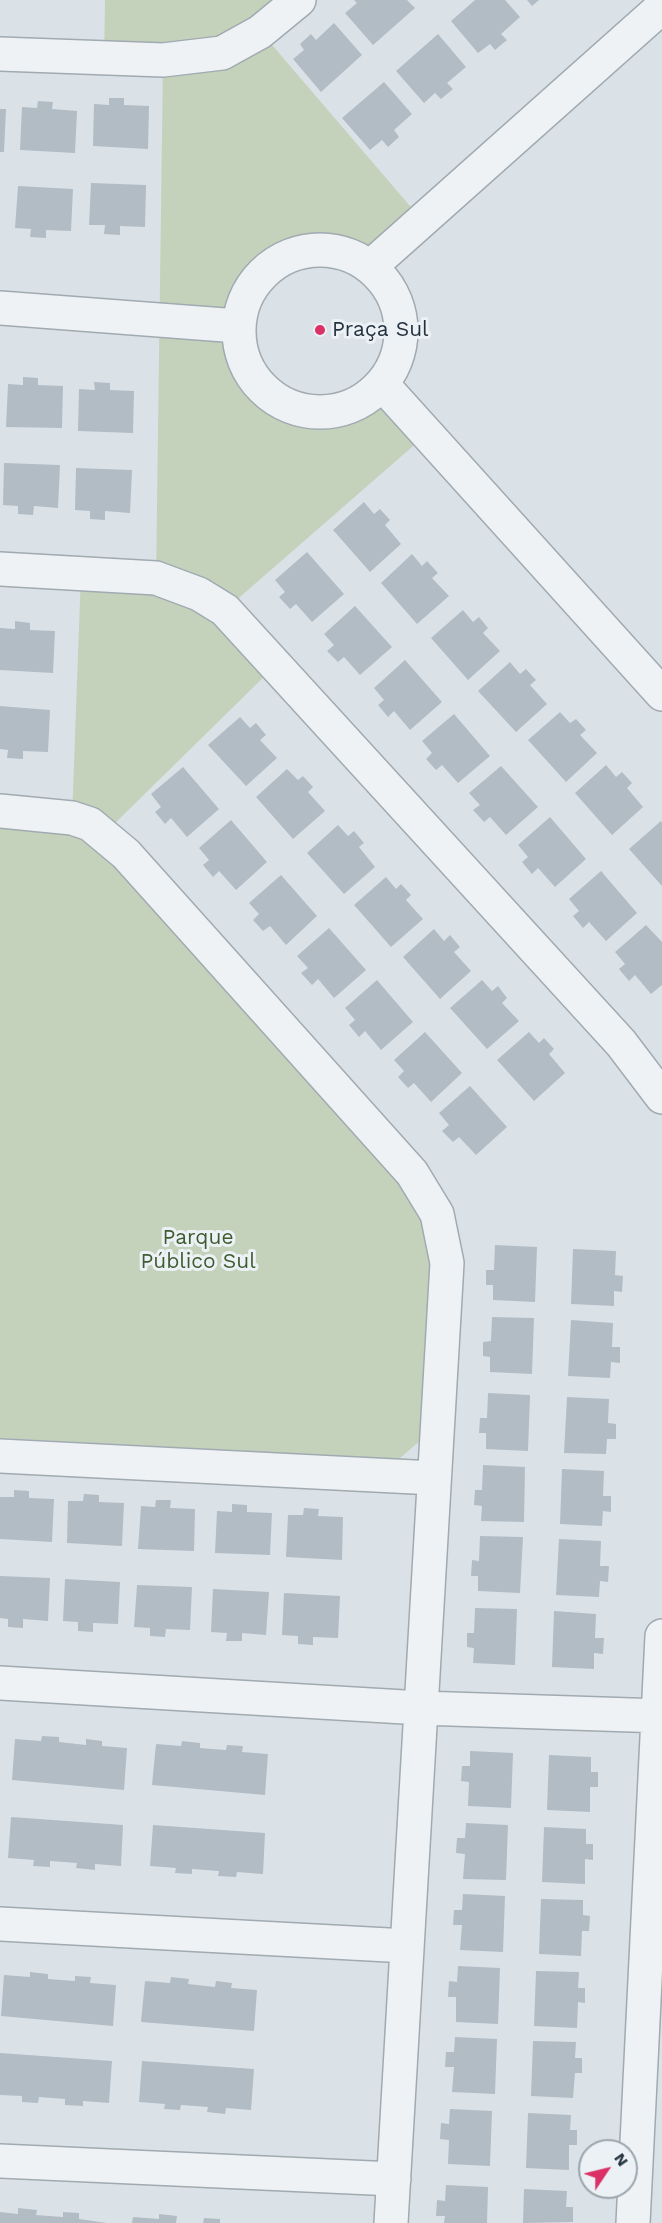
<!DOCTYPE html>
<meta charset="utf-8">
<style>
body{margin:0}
#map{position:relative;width:662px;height:2223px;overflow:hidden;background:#dbe2e7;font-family:"Work Sans",sans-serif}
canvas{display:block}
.north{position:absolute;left:578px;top:2139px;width:60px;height:60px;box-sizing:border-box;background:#ebf1f5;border:2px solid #9ba5ac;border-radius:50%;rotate:55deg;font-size:16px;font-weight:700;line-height:24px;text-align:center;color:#24323f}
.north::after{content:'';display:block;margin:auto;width:21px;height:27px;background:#db3166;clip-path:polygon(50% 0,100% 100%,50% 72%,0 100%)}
</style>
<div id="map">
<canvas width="662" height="2223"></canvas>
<div class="north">N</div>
</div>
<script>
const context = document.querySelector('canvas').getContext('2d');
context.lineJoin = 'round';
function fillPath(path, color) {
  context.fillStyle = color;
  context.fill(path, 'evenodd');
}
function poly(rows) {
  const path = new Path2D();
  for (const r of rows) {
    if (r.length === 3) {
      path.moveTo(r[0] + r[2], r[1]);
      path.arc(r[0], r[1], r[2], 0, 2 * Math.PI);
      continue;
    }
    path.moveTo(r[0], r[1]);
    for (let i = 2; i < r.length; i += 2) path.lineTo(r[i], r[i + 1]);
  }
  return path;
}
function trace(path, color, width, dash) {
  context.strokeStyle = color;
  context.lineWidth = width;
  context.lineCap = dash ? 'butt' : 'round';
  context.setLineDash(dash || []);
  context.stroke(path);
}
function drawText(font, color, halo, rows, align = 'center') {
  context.font = font + ' "Work Sans",sans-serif';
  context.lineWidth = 6;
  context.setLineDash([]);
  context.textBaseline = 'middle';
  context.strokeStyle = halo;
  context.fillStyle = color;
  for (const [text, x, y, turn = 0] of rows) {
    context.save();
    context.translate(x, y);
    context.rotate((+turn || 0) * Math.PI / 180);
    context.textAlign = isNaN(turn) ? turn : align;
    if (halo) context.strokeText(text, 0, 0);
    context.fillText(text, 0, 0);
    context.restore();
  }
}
fillPath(poly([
 [105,0,299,0,261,32,422,220,370,267,347,255,321,250,296,253,272,265,257,279,243,303,238,326,240,350,250,373,265,392,287,406,312,413,338,411,362,401,382,384,427,434,225,610,275,666,104,834,397,1177,421,1217,431,1256,421,1440,399,1459,0,1438,0,826,72,818,81,573,156,577,163,60,104,57]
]), '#c5d2bb');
fillPath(poly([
 [354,0,407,0,415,8,373,45,345,13,357,3],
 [475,0,505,0,520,17,501,34,507,40,495,50,490,44,478,53,451,21],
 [527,0,539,0,532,6],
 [334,23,362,55,321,92,293,59,304,50,300,44,311,34,316,40],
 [438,34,466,67,447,83,453,89,441,99,435,93,424,103,396,71],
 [384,82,412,114,394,130,399,137,388,147,382,140,370,150,342,118],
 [109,98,124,98,124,105,149,106,148,149,93,146,94,104,109,105],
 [38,101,53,102,52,109,77,111,75,153,20,150,22,107,37,108],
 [0,109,6,109,4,152,0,152],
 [91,183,146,185,145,227,120,226,120,235,104,234,105,225,89,225],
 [18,186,73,189,71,231,46,230,46,238,30,237,31,229,15,228],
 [23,377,38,378,38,385,63,386,62,428,6,427,8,384,23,385],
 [94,382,110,383,110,390,134,391,133,433,78,431,79,389,95,390],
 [4,463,60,465,58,508,34,506,33,515,18,514,18,506,3,505],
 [76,468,132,470,130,513,105,511,105,520,90,519,90,511,75,510],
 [364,502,374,514,380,509,390,520,385,525,401,544,370,572,333,530],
 [307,552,344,594,312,622,296,604,290,609,279,597,285,592,275,580],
 [412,554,422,566,427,561,438,573,432,578,449,596,417,624,381,583],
 [355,606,392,647,360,675,344,657,338,662,327,651,334,645,324,634],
 [463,610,473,622,479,617,488,628,483,633,500,651,468,680,431,638],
 [15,621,30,623,30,630,55,631,53,673,0,670,0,628,15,629],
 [405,660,442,702,410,730,394,711,388,717,378,705,384,700,374,688],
 [510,662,520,674,526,669,536,680,530,685,547,704,516,732,478,691],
 [0,706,50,710,48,752,23,751,23,759,7,758,8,750,0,749],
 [560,712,570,723,576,719,586,730,580,735,597,753,566,782,528,740],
 [454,714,490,756,458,783,442,765,436,770,426,759,432,753,422,741],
 [240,717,250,728,256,723,266,735,260,740,277,758,246,786,208,745],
 [606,765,616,777,622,772,632,783,627,788,643,807,612,835,575,793],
 [501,766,538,807,506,835,490,817,484,822,473,810,480,805,469,793],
 [183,767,219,809,187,837,171,818,165,824,155,812,161,807,151,794],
 [287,769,298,780,303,776,313,787,308,792,325,811,293,839,256,797],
 [550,817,586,859,555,887,538,868,532,874,522,862,528,857,518,845],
 [231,820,267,862,236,890,219,871,213,877,203,865,209,860,199,848],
 [661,821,662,823,662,886,629,849],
 [338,825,348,836,354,831,364,843,359,847,375,867,344,894,307,853],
 [601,871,637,913,606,941,589,922,583,928,573,916,579,911,569,899],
 [281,875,317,916,286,945,270,926,263,931,253,920,259,914,249,903],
 [386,877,396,889,401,884,411,895,406,900,423,919,391,947,354,905],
 [646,925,662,942,662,985,651,994,635,975,629,981,619,969,625,964,615,952],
 [329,928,366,970,334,998,318,979,312,985,301,973,308,968,297,956],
 [434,929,444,941,450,935,460,947,454,952,471,971,440,999,403,957],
 [377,980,413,1022,381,1050,365,1031,359,1037,349,1025,355,1020,345,1008],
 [482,980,492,991,498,986,507,998,502,1003,519,1021,487,1049,450,1008],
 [425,1032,462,1073,431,1102,414,1083,408,1088,398,1077,404,1071,394,1060],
 [529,1032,539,1043,544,1038,554,1049,549,1054,565,1073,534,1101,497,1060],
 [470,1086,507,1127,476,1155,459,1137,453,1142,442,1131,449,1125,439,1113],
 [495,1245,537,1247,535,1302,493,1300,493,1285,486,1285,486,1270,494,1270],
 [573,1249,616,1251,615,1275,623,1276,622,1292,614,1291,614,1306,571,1304],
 [492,1317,534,1318,532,1374,490,1372,490,1357,483,1356,483,1342,491,1341],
 [571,1320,613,1323,612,1347,620,1347,620,1363,611,1362,610,1378,568,1376],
 [488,1393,530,1395,528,1451,486,1449,486,1433,479,1433,480,1418,487,1418],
 [567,1397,609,1399,608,1423,616,1424,616,1439,607,1439,606,1454,564,1453],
 [483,1465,525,1467,524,1522,481,1521,482,1506,474,1505,475,1490,482,1490],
 [562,1469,604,1471,603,1496,611,1496,611,1512,603,1511,602,1526,560,1524],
 [14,1490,29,1491,29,1498,54,1499,52,1542,0,1539,0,1497,14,1497],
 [84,1494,99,1495,99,1502,124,1503,122,1546,67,1543,68,1501,83,1501],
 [156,1500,171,1500,170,1508,195,1509,194,1551,138,1549,141,1506,155,1507],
 [232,1504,247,1505,247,1512,272,1513,270,1555,215,1553,217,1511,232,1512],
 [304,1508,319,1509,318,1516,343,1517,342,1560,286,1557,288,1515,303,1515],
 [480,1536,523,1537,520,1593,478,1591,478,1576,471,1576,472,1560,479,1561],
 [559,1539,601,1541,600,1566,609,1566,608,1582,600,1581,599,1597,556,1595],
 [0,1576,50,1578,48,1621,23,1619,23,1628,8,1627,8,1619,0,1618],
 [65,1579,120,1582,118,1624,93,1623,93,1632,78,1631,78,1622,63,1621],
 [137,1585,192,1587,190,1630,166,1629,165,1637,150,1636,150,1628,134,1627],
 [213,1589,269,1592,266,1635,242,1633,242,1641,226,1641,227,1633,211,1632],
 [284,1593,340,1596,338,1638,313,1637,313,1645,298,1644,298,1636,282,1635],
 [475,1608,517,1609,515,1665,473,1663,474,1648,467,1647,467,1633,474,1633],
 [554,1611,596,1614,595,1638,604,1638,603,1654,594,1653,594,1669,552,1667],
 [42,1736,59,1737,59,1742,86,1745,86,1739,102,1741,102,1746,127,1748,124,1790,12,1780,15,1739,41,1741],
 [182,1741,200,1743,200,1748,226,1750,227,1745,243,1746,242,1752,268,1754,265,1795,152,1785,156,1744,181,1746],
 [470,1751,513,1753,511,1808,468,1806,469,1782,461,1781,462,1766,470,1766],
 [549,1755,591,1757,591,1772,598,1772,598,1787,590,1787,590,1812,547,1810],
 [11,1817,123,1825,121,1866,95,1864,95,1870,76,1868,77,1863,50,1861,50,1867,33,1866,34,1860,8,1858],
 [466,1823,508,1825,506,1880,463,1879,465,1854,456,1853,457,1838,465,1838],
 [153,1825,265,1833,263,1874,237,1872,236,1877,218,1876,219,1871,192,1869,192,1874,175,1873,176,1868,150,1866],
 [544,1827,586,1829,586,1844,593,1844,593,1860,585,1859,585,1884,542,1882],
 [463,1894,505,1896,503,1952,460,1950,462,1925,453,1925,454,1910,462,1910],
 [541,1899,583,1900,583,1915,590,1916,589,1931,582,1931,581,1956,539,1954],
 [458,1966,500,1968,498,2024,456,2022,456,1997,448,1997,449,1981,457,1982],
 [536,1971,579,1972,578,1988,585,1988,585,2003,578,2002,577,2028,534,2026],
 [30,1972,48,1974,48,1979,75,1981,75,1976,91,1977,90,1983,116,1985,113,2026,1,2016,4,1975,30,1977],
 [171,1977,189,1979,188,1984,215,1987,216,1981,232,1983,231,1988,257,1990,254,2031,141,2022,145,1981,170,1983],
 [455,2037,497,2039,495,2094,452,2092,454,2067,445,2067,446,2052,454,2052],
 [533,2041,576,2042,575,2058,582,2058,582,2073,575,2073,573,2098,531,2096],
 [0,2053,112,2061,109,2103,83,2101,83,2106,65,2105,65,2099,39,2097,38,2103,22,2102,22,2096,0,2095],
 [142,2061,254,2069,251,2110,226,2108,225,2114,207,2112,208,2107,181,2105,180,2110,164,2109,165,2104,139,2102],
 [450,2109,492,2111,490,2166,448,2164,449,2140,440,2139,441,2123,449,2124],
 [528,2113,571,2115,570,2130,577,2130,577,2145,569,2145,569,2170,526,2168],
 [446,2185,488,2187,487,2223,444,2223,445,2216,436,2216,437,2200,445,2201],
 [524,2189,567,2191,566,2207,573,2207,573,2222,523,2223],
 [18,2208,37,2210,36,2215,63,2217,63,2212,79,2213,79,2219,107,2223,0,2223,0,2212,18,2214],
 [159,2214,177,2216,176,2223,132,2223,133,2217,159,2219],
 [204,2218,220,2219,220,2223,203,2223]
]), '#b2bcc5');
const minor = poly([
 [0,54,163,60,222,53,260,32,299,0],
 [320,331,81],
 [370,267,662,7],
 [0,308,238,326],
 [382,384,662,694],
 [0,569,156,578,199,594,225,610,621,1043,662,1097],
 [0,811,72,818,90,824,126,854,412,1173,437,1214,447,1263,391,2223],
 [0,1456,434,1478],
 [0,1683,421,1708,662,1716],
 [0,1924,407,1946],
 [0,2161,394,2179],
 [633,2223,662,1636]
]);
trace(minor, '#a0aab1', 36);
trace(minor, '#eef2f5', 33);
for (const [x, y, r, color] of [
 [320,330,6,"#db3166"]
]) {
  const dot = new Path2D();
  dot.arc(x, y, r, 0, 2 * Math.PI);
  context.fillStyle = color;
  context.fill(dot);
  trace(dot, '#ebf1f5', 2);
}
drawText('21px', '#24323f', '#ebf1f5', [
 ["Praça Sul",332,330]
], 'left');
drawText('21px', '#3f5c30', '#ebf1f5', [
 ["Parque",198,1238],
 ["Público Sul",198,1262]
]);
</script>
